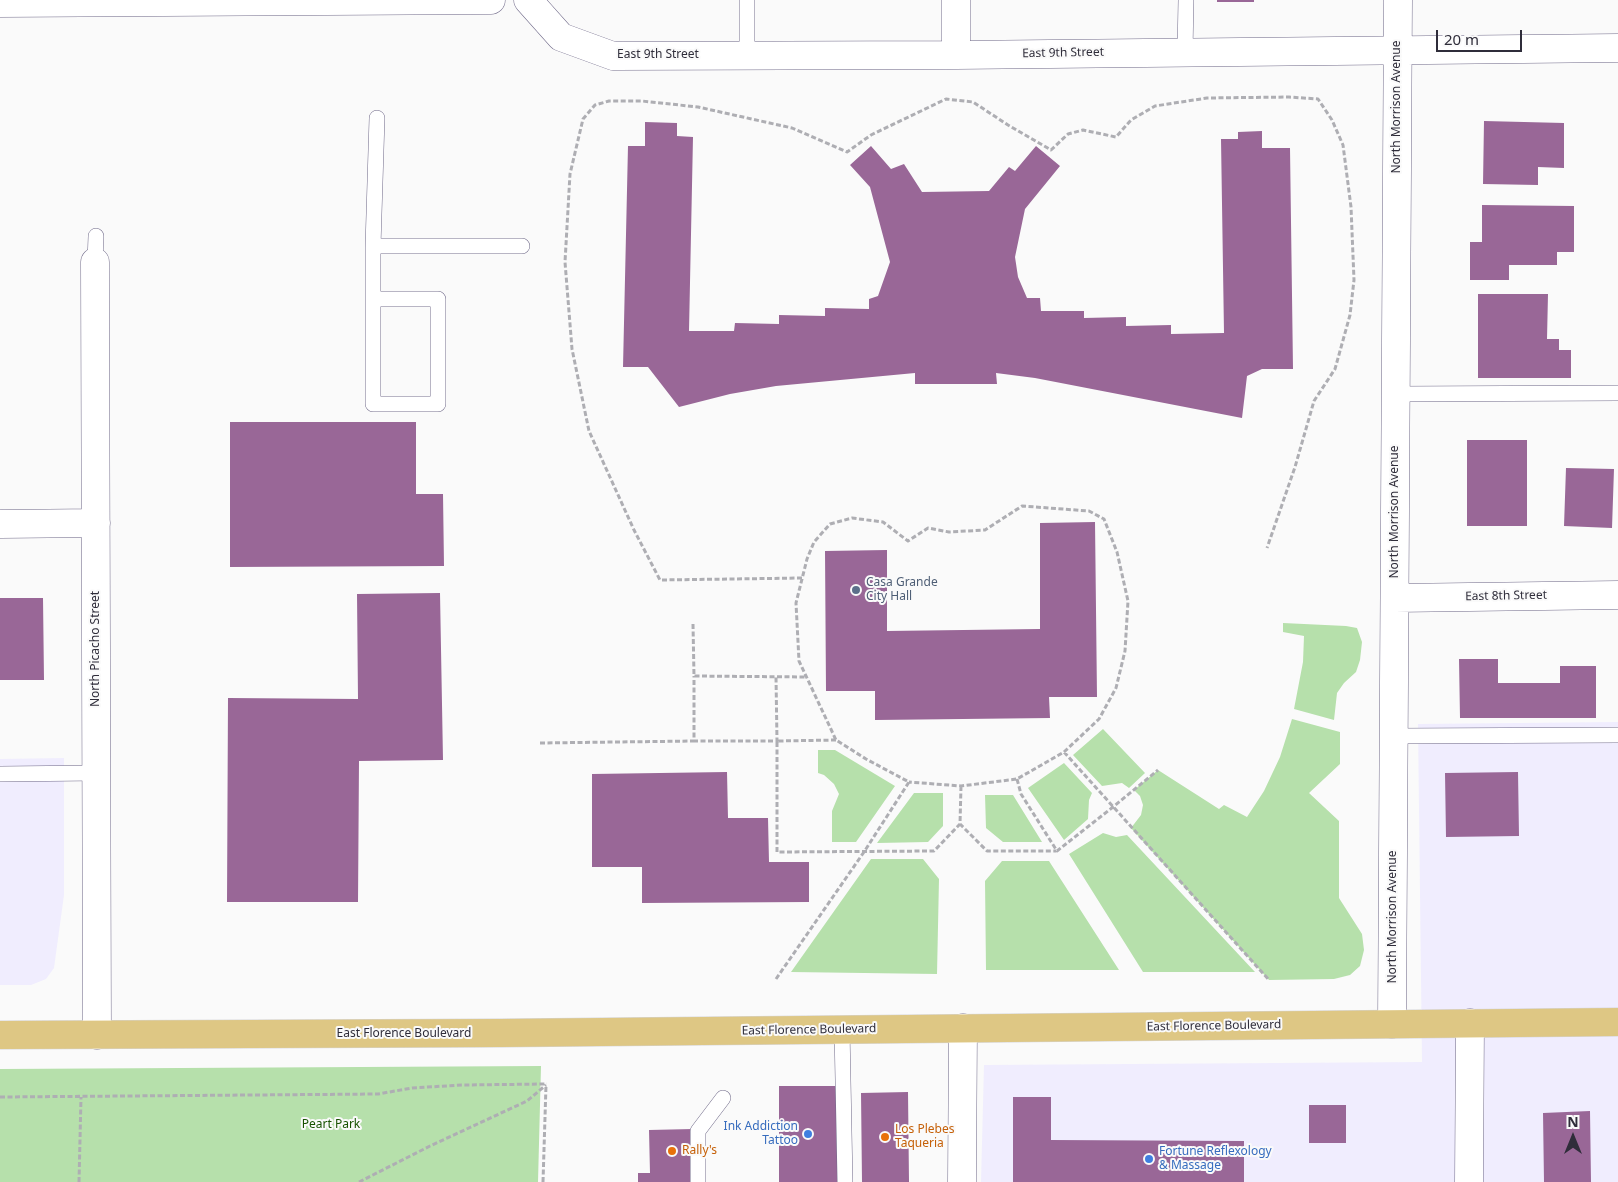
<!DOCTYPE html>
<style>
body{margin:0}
#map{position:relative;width:1618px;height:1182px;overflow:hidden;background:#fafafa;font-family:"Noto Sans",sans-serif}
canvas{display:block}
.north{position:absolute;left:1548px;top:1112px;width:50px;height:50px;-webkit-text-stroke:4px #fafafa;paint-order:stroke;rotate:0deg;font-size:14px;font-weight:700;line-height:20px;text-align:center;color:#2f2d3a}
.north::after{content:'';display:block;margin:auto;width:18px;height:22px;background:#2f2d3a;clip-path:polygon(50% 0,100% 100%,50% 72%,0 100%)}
.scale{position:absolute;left:1436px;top:30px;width:86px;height:22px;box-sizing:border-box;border:2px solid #2f2d3a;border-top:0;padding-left:6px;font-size:15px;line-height:18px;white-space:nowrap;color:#2f2d3a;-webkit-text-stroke:4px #fafafa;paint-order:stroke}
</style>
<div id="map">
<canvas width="1618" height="1182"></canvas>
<div class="north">N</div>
<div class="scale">20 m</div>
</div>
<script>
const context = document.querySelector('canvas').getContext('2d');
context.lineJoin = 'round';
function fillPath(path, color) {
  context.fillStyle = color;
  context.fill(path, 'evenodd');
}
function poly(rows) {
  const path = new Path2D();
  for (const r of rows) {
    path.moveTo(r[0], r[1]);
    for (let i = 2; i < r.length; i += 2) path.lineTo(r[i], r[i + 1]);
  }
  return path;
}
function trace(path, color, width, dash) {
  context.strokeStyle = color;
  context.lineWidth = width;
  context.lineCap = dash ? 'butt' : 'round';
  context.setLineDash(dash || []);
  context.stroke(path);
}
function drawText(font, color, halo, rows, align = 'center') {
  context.font = font + ' "Noto Sans",sans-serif';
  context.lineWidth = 4;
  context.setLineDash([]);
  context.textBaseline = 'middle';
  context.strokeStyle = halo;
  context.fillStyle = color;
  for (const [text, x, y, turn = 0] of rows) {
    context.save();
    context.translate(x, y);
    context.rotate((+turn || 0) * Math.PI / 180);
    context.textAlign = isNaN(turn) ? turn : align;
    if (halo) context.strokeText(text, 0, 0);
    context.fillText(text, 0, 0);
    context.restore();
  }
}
fillPath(poly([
 [1618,722,1618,1182,981,1182,984,1065,1422,1062,1418,724],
 [64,758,64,895,54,968,46,979,31,985,0,985,0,759]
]), '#f0edfe');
fillPath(poly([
 [1283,623,1346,626,1357,628,1362,642,1360,660,1356,672,1344,683,1337,693,1334,720,1294,709,1303,662,1304,636,1283,632],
 [1292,719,1340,732,1340,764,1309,793,1339,821,1339,898,1362,934,1364,950,1360,966,1350,975,1334,979,1269,980,1131,828,1141,815,1143,805,1140,796,1134,790,1158,770,1219,809,1224,805,1247,817,1264,791,1280,757],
 [1103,729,1145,773,1129,788,1122,783,1102,786,1073,755],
 [818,750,835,750,895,786,856,842,832,842,832,811,839,794,834,784,824,775,818,773],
 [1064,763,1092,793,1089,800,1088,819,1064,840,1028,788],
 [914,793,943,793,943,826,928,842,877,843],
 [985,795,1013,795,1042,842,1003,842,986,828],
 [1103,833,1116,837,1127,835,1255,972,1143,972,1069,854],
 [871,859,923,859,939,879,937,974,791,972],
 [1002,861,1049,861,1119,970,986,970,985,881],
 [541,1066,538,1182,0,1182,0,1069]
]), '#b6e0ab');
fillPath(poly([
 [1217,0,1254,0,1254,2,1217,2],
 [1484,121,1564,123,1564,168,1538,167,1538,185,1483,184],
 [645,122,677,123,677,136,693,137,689,331,734,331,735,323,779,324,779,315,825,316,825,308,869,309,869,299,878,296,890,262,870,187,850,165,871,146,891,169,904,164,922,192,989,191,1009,167,1015,171,1036,146,1060,166,1025,209,1015,257,1018,277,1027,298,1040,298,1041,311,1084,311,1084,318,1126,317,1126,326,1171,325,1171,334,1224,333,1221,139,1238,139,1238,132,1262,131,1262,148,1290,148,1293,369,1262,369,1247,376,1242,418,1035,378,996,373,997,384,915,384,915,373,776,386,730,394,679,407,648,367,623,367,628,146,645,146],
 [1482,205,1574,206,1574,252,1557,252,1557,265,1509,265,1509,280,1470,280,1470,242,1482,242],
 [1478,294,1548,294,1547,339,1559,339,1559,350,1571,350,1571,378,1478,378],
 [230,422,416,422,416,494,443,494,444,566,230,567],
 [1467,440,1527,440,1527,526,1467,526],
 [1566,468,1614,469,1612,528,1564,526],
 [1095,522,1097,697,1049,697,1050,718,875,720,875,691,826,691,825,551,887,550,887,631,1040,629,1040,523],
 [440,593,443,760,359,761,358,902,227,902,228,698,358,699,357,594],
 [0,598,43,598,44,680,0,680],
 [1459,659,1498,659,1498,683,1560,683,1560,666,1596,666,1596,718,1460,718],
 [727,772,728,818,768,818,769,862,809,862,809,902,642,903,642,867,592,867,592,774],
 [1518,772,1519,836,1446,837,1445,773],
 [779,1086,837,1086,837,1182,779,1182],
 [908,1092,909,1182,862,1182,861,1093],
 [1013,1097,1051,1097,1051,1140,1244,1141,1244,1182,1013,1182],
 [1309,1105,1346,1105,1346,1143,1309,1143],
 [1590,1111,1591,1182,1544,1182,1543,1113],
 [693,1129,695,1182,638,1182,638,1173,650,1173,649,1130]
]), '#996797');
const lane = poly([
 [1185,52,1186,0],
 [747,55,747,0],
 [373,246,377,118],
 [95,262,96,236],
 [373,299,438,299,438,404,373,404,373,246,522,246],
 [1396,394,1618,393],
 [1394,736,1618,735],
 [0,774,96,773],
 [842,1029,845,1182],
 [698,1182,698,1131,723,1098]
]);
const street = poly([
 [528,0,561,37,613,56,956,55,1618,48],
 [956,0,956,55],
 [0,3,491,0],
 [95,262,97,1035],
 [0,524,96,523],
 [1395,598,1618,595],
 [1392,1024,1398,0],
 [962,1182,963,1028],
 [1469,1182,1470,1023]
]);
const primary = poly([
 [0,1035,500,1033,1618,1022]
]);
trace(lane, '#706a89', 16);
trace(street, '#706a89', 29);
trace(primary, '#d5d5d8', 29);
trace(poly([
 [802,578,660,580,634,530,589,431,572,349,565,262,570,174,583,119,595,105,609,101,642,101,698,107,792,128,847,152,871,135,946,99,973,102,1008,125,1051,150,1068,134,1083,130,1116,137,1131,120,1155,106,1207,98,1289,97,1318,99,1332,120,1343,145,1351,207,1354,280,1350,315,1335,369,1314,401,1295,467,1267,548],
 [693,624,694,676,806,677],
 [836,740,777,741,777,852,934,851,960,824],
 [693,741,777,741,776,677],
 [540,743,694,741,694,676],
 [1064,752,1269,980],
 [1017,779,1021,794,1057,851,1113,807,1158,770],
 [961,786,960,824,987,851,1056,851],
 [776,979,864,852,909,782,866,759,836,740,799,661,796,603,807,559,814,542,830,524,852,518,883,522,908,541,928,528,949,532,985,530,1022,506,1089,511,1104,519,1117,552,1128,601,1125,651,1116,688,1099,719,1064,752,1017,779,961,786,909,782],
 [0,1097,378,1094,412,1088,462,1085,547,1084],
 [79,1182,81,1097],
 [359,1182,430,1146,527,1101,546,1085],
 [543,1182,546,1085]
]), '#aeaeb3', 3, [5, 2.5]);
trace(lane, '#fff', 15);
trace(street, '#fff', 28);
trace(primary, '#dec784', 28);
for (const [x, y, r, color] of [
 [856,590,5,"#5c6f8a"],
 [808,1134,5,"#3f7fe0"],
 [885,1137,5,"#e8710a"],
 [672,1151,5,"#e8710a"],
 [1149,1159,5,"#3f7fe0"]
]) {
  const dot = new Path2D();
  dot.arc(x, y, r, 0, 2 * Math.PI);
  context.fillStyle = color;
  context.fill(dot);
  trace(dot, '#fafafa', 2);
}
drawText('12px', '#2f2d3a', '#fafafa', [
 ["East 9th Street",1063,53,-1],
 ["East 9th Street",658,55],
 ["North Morrison Avenue",1397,107,-90],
 ["North Morrison Avenue",1395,512,-90],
 ["East 8th Street",1506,596,-1],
 ["North Picacho Street",96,649,-90],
 ["North Morrison Avenue",1393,917,-90],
 ["East Florence Boulevard",1214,1026,-1],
 ["East Florence Boulevard",809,1030,-1],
 ["East Florence Boulevard",404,1034]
]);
drawText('12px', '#4e5e75', '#fafafa', [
 ["Casa Grande",866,583],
 ["City Hall",866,597]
], 'left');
drawText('12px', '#175200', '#fafafa', [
 ["Peart Park",331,1125]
]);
drawText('12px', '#366cbe', '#fafafa', [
 ["Ink Addiction",798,1127],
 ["Tattoo",798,1141],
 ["Fortune Reflexology",1159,1152,"left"],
 ["& Massage",1159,1166,"left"]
], 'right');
drawText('12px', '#c56008', '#fafafa', [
 ["Los Plebes",895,1130],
 ["Taqueria",895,1144],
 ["Rally's",682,1151]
], 'left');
</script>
